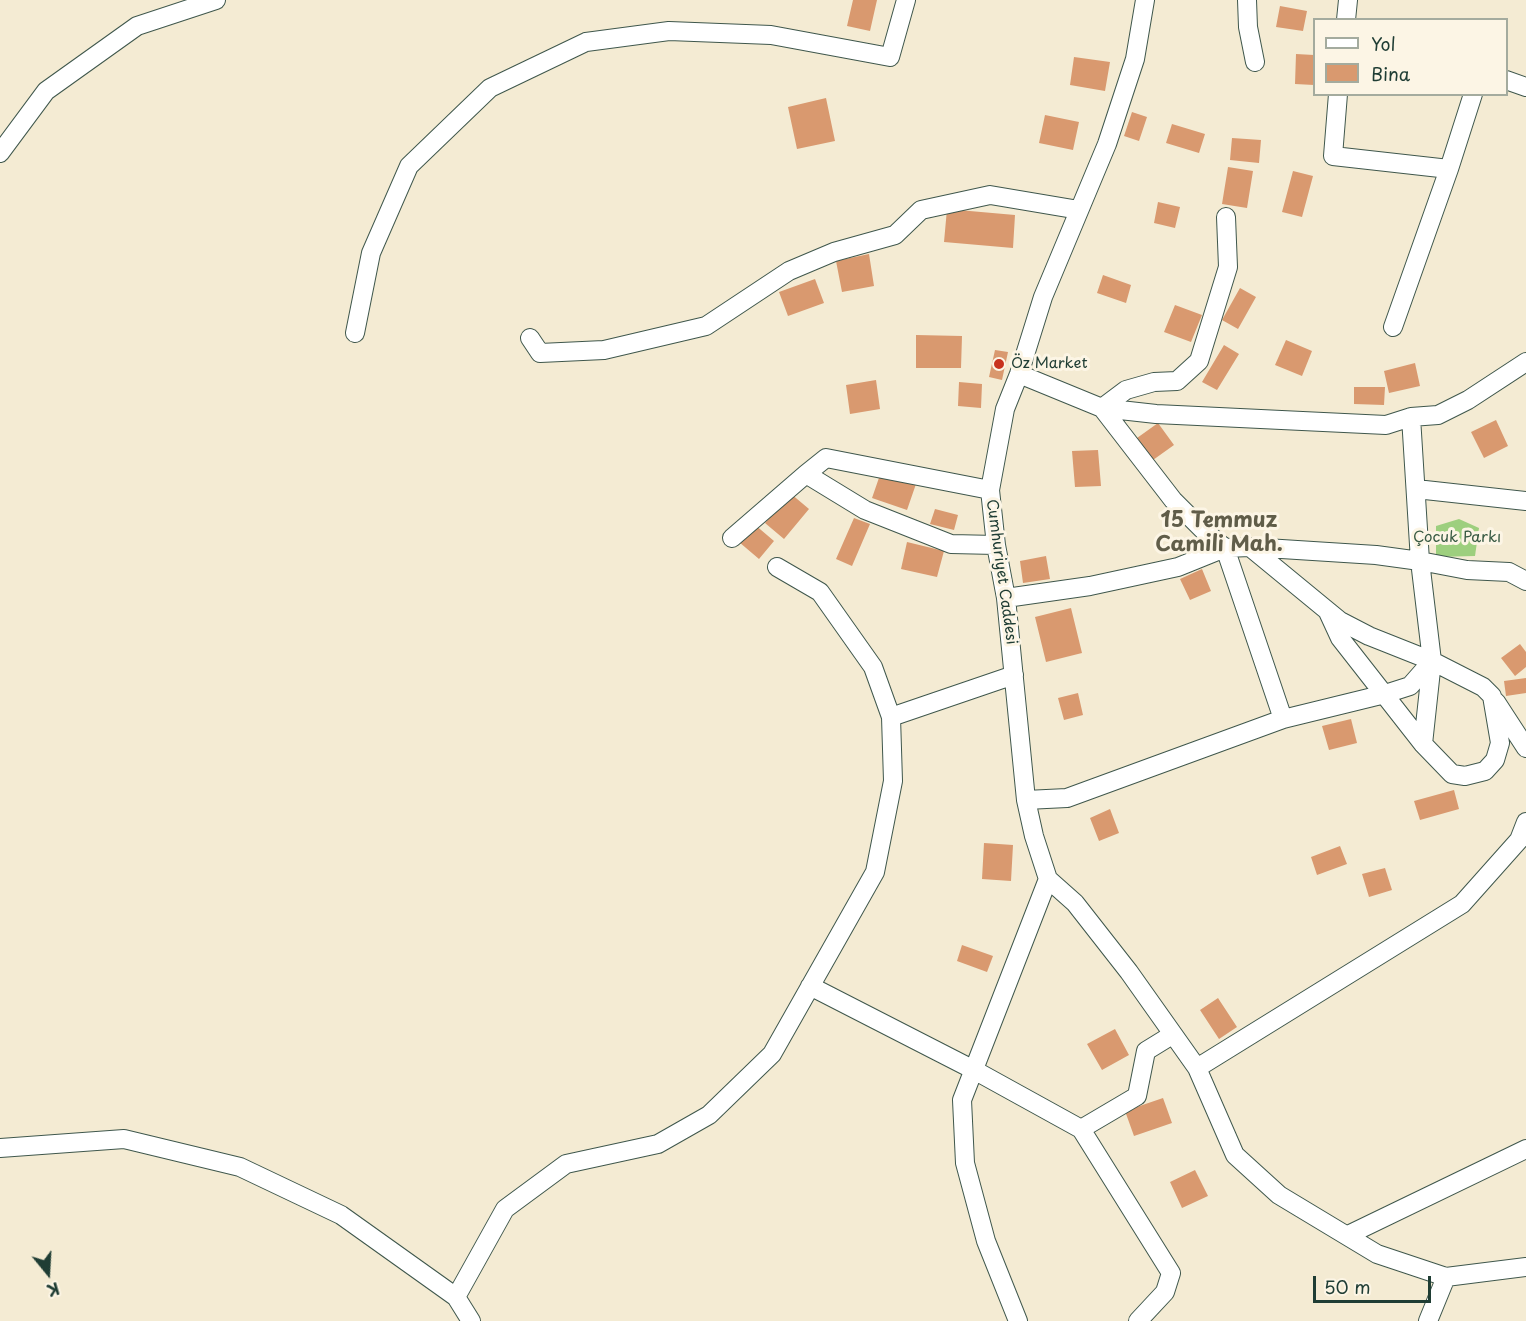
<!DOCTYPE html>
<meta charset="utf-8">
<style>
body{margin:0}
#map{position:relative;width:1526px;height:1321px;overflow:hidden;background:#f4ebd3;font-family:"Playpen Sans",sans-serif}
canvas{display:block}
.legend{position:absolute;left:1313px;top:18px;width:195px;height:78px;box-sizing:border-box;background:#fcf5e5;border:2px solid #a4ab9e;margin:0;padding:8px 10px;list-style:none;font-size:18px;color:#1f3d34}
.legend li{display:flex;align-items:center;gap:12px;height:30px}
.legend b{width:30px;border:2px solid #a4ab9e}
.north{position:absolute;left:18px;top:1243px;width:60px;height:60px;-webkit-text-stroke:4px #fcf5e5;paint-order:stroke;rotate:162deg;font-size:16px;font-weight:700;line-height:24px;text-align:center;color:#1f3d34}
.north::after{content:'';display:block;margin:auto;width:21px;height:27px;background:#1f3d34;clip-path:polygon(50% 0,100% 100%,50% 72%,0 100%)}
.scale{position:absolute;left:1313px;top:1276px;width:118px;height:27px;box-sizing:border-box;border:3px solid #1f3d34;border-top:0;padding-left:8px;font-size:18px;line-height:21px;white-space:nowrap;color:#1f3d34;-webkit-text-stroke:4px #fcf5e5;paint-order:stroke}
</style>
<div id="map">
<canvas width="1526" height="1321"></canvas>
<ul class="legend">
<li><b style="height:8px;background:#fff"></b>Yol</li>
<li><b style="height:16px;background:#d9996f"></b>Bina</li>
</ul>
<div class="north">K</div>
<div class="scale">50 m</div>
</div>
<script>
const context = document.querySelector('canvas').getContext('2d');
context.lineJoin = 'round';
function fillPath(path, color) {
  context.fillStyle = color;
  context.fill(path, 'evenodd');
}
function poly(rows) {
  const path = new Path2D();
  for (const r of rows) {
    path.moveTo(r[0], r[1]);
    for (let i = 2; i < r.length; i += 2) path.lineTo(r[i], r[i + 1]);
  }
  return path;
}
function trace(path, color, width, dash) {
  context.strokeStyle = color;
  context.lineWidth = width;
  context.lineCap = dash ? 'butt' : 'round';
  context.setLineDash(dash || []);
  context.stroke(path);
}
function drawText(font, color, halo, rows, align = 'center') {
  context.font = font + ' "Playpen Sans",sans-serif';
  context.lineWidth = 6;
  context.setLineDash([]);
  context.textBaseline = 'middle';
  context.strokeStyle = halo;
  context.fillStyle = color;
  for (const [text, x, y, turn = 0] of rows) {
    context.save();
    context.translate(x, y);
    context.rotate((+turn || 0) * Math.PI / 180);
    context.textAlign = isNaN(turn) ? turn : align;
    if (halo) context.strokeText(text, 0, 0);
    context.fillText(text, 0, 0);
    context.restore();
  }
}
fillPath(poly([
 [1459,519,1479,528,1475,556,1436,557,1436,526]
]), '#9dcf7e');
fillPath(poly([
 [853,0,877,0,870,31,847,26],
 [1280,6,1307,11,1303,31,1276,27],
 [1296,54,1314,55,1314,85,1295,84],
 [1074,57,1110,62,1105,91,1070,85],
 [826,98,835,141,797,149,788,107],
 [1132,112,1147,117,1139,141,1124,136],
 [1045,115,1079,122,1073,150,1039,143],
 [1172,124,1205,134,1199,153,1166,143],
 [1232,138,1261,140,1259,163,1230,160],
 [1228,167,1253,171,1247,208,1222,204],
 [1293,171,1313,176,1302,217,1282,212],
 [1158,202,1180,207,1175,228,1154,223],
 [947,209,1015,215,1013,248,944,242],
 [869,254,874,286,842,292,836,261],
 [1103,275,1131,285,1126,303,1097,293],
 [815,279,824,303,788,316,779,292],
 [1240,288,1256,297,1238,329,1222,320],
 [1175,305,1202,315,1191,342,1164,332],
 [916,335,962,336,961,368,916,368],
 [1286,340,1312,351,1302,376,1275,365],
 [1224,345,1239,354,1217,390,1202,382],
 [995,350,1008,352,1002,380,989,377],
 [1415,363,1420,386,1389,393,1384,371],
 [876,380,880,409,850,414,846,385],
 [959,382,982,384,981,408,958,406],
 [1354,387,1385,387,1384,405,1354,404],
 [1496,420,1508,446,1484,458,1471,432],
 [1158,423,1174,445,1153,460,1137,438],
 [1098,450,1101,486,1075,487,1072,451],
 [881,472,916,484,907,510,872,498],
 [790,493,809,509,784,539,765,523],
 [935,509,958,515,954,530,930,524],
 [854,518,870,524,852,566,836,559],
 [754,524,774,541,759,559,739,542],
 [907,542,944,551,937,577,901,569],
 [1046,556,1050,579,1023,583,1020,561],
 [1202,569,1211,591,1190,600,1180,579],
 [1071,608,1082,653,1046,662,1035,617],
 [1520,644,1526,652,1526,667,1515,676,1501,658],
 [1526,678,1526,693,1506,696,1504,681],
 [1078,693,1083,715,1064,720,1058,698],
 [1351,719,1357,743,1329,750,1322,726],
 [1454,790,1459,809,1420,820,1414,801],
 [1110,809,1119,833,1099,841,1090,818],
 [984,843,1013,845,1011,881,982,879],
 [1340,846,1347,864,1317,875,1311,857],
 [1385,868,1392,890,1369,897,1362,874],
 [962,945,993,956,987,972,957,961],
 [1218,998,1237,1027,1219,1039,1200,1010],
 [1115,1029,1129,1055,1102,1070,1087,1044],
 [1163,1098,1172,1123,1134,1136,1125,1111],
 [1195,1170,1208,1196,1182,1208,1170,1182]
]), '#d9996f');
const minor = poly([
 [1247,0,1248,27,1255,62],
 [1346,20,1348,0],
 [1506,80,1526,87],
 [1338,94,1333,156,1449,169,1393,327],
 [0,153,46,91,137,26,216,0],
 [1449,169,1473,94],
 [1226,217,1228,267,1199,361,1177,381,1154,382,1126,390,1102,408,1156,414,1386,425,1411,417,1438,415,1468,400,1526,362],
 [355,333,371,253,409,166,490,88,586,42,669,31,771,35,890,57,906,0],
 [530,338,540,353,604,350,706,326,789,271,834,252,895,235,921,210,990,195,1079,210],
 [1019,374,1102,408,1173,500,1203,530,1225,548,1250,547,1340,621,1369,636,1432,661,1483,687,1492,696,1500,743,1495,760,1485,771,1465,776,1452,774,1423,744,1340,638,1328,612],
 [1411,417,1420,561,1432,661,1423,744],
 [806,474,826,458,990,490],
 [1416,489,1526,501],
 [732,538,806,474,865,510,951,544,996,545],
 [1250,547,1376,555,1420,561,1467,570,1509,572,1526,581],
 [1006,598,1090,586,1178,567,1225,548,1283,719],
 [1496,702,1526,748],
 [891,717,1014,675],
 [1026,800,1067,798,1283,719,1385,694,1410,686,1432,661],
 [1048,879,1034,836,1026,800,1006,598,996,545,990,490,1005,409,1019,374,1043,297,1107,144,1135,59,1145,0],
 [1048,879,1075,903,1129,972,1197,1068,1235,1155,1279,1195,1377,1254,1446,1277,1526,1267],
 [810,986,974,1070,1081,1129,1137,1096,1146,1051,1172,1035],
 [1197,1068,1462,904,1519,840,1526,822],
 [1081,1129,1171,1273,1165,1292,1138,1321],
 [0,1148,124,1139,240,1167,341,1215,456,1297,471,1321],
 [1348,1235,1526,1149],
 [456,1297,505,1209,566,1164,658,1144,709,1115,772,1054,875,872,893,781,891,717,873,667,820,592,777,567],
 [1018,1321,986,1241,965,1163,962,1100,1048,879],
 [1428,1321,1446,1277]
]);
trace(minor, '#3f574c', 20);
trace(minor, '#fff', 18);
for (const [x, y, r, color] of [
 [999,364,6,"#c8321e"]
]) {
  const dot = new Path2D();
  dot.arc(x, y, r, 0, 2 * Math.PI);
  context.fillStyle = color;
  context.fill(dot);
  trace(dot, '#fcf5e5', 2);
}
drawText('15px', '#1f3d34', '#fcf5e5', [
 ["Öz Market",1011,364]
], 'left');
drawText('15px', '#385a43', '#fcf5e5', [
 ["Çocuk Parkı",1457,538]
]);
drawText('15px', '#1f3d34', '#fcf5e5', [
 ["Cumhuriyet Caddesi",1001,572,82]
]);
drawText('bold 21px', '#605d49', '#fcf5e5', [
 ["15 Temmuz",1219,521],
 ["Camili Mah.",1219,545]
]);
</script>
